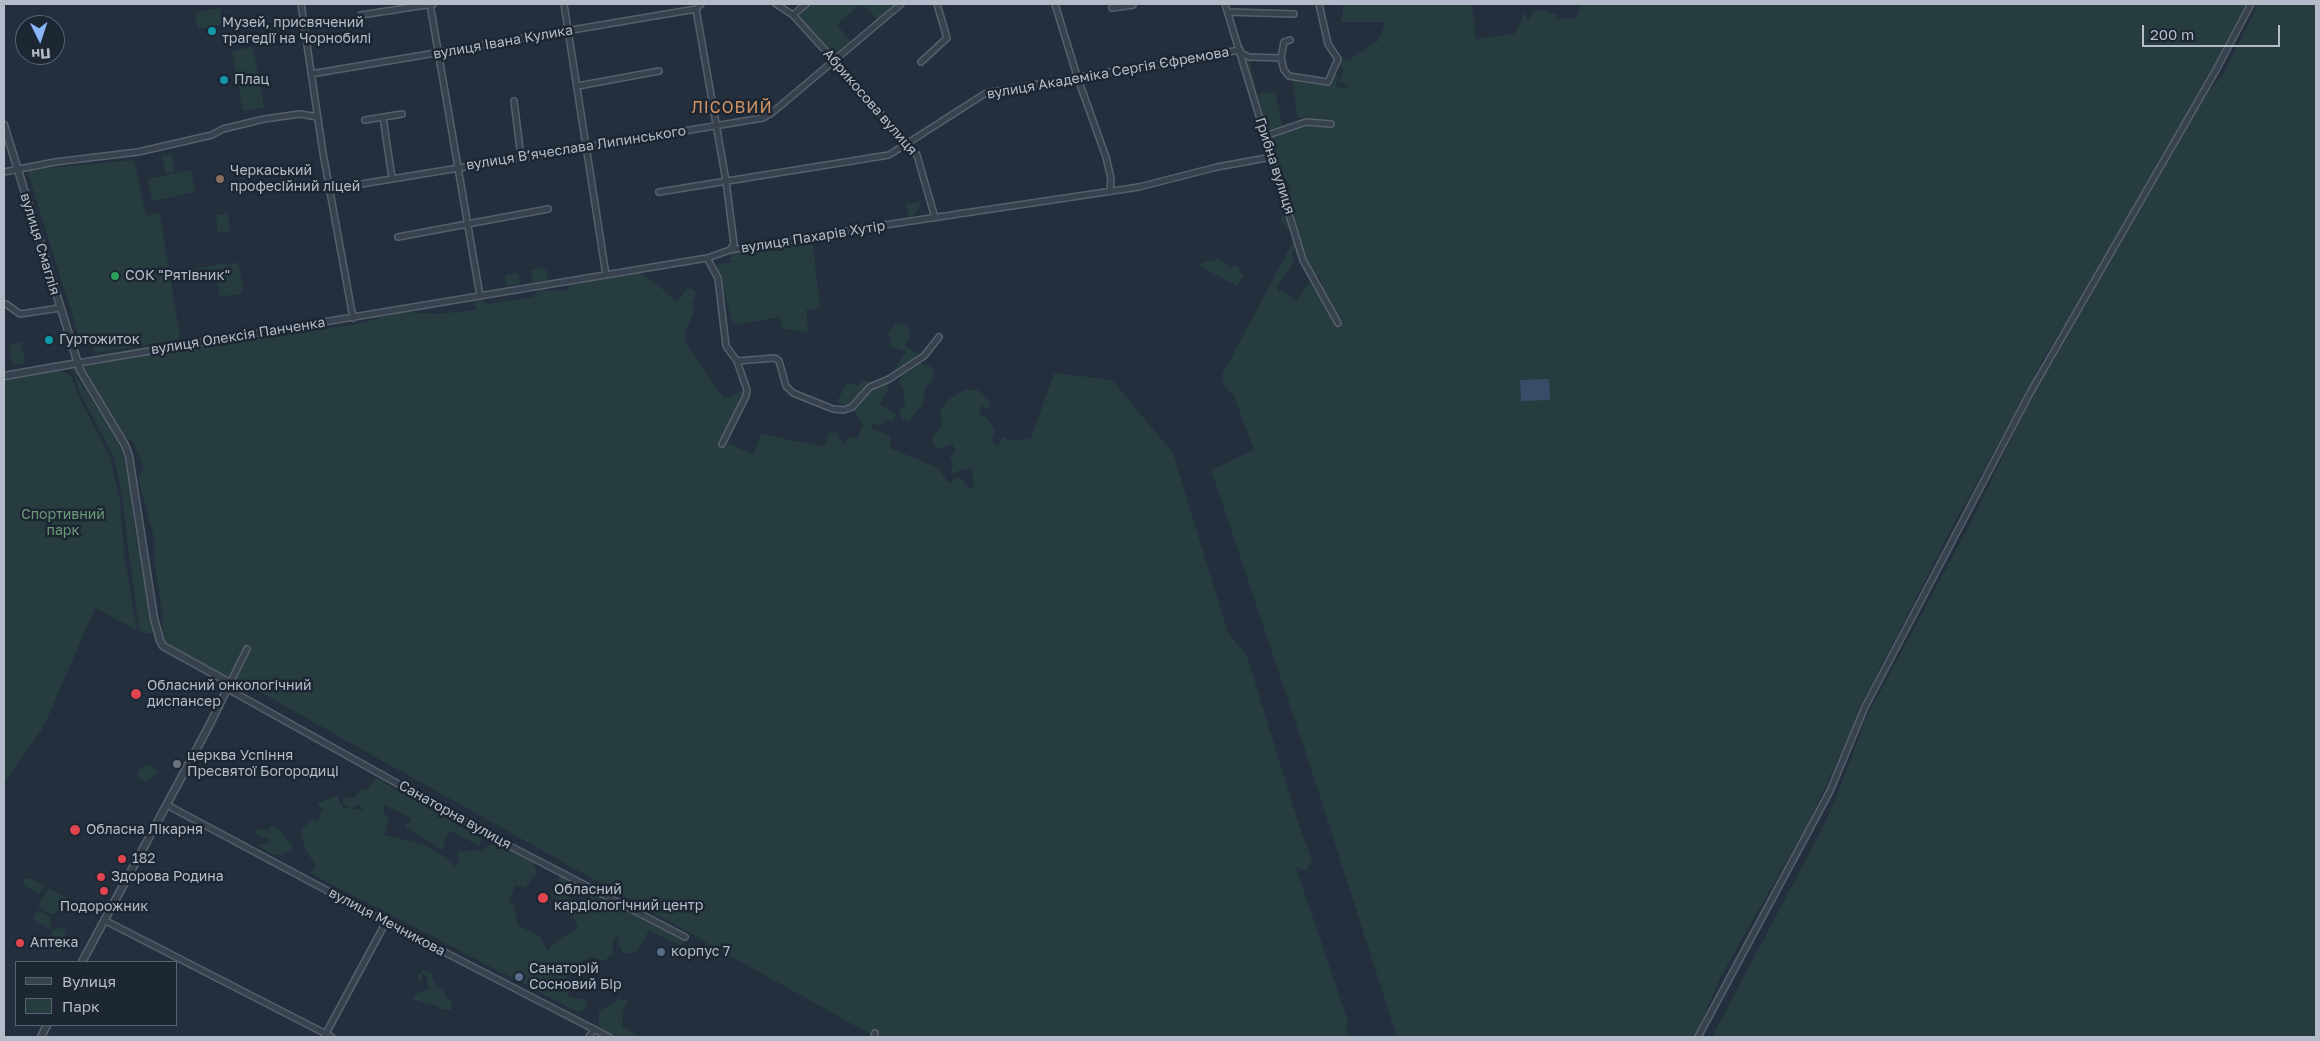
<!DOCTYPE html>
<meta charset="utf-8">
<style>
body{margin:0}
#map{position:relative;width:2320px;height:1041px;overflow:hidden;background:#242f3e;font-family:"Golos Text",sans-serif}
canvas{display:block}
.frame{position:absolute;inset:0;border:5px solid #b4bcc9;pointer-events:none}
.legend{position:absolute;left:15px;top:961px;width:162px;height:65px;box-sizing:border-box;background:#1d2633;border:1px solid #59626f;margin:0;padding:6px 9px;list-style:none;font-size:15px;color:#b4bcc9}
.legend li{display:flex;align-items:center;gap:10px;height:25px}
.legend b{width:25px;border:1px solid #59626f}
.north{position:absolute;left:15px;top:15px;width:50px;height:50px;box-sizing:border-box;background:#1d2633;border:1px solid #59626f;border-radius:50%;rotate:176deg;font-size:14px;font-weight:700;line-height:20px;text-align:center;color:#b4bcc9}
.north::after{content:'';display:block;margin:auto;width:18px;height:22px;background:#8ab4f8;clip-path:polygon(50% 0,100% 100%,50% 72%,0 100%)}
.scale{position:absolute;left:2142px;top:25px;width:138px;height:22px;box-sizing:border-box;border:2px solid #b4bcc9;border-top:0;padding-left:6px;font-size:15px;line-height:18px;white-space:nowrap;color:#b4bcc9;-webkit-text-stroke:4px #1d2633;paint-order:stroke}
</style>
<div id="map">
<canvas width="2320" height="1041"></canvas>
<div class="frame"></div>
<ul class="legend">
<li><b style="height:6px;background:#38414e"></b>Вулиця</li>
<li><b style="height:14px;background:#263c3f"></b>Парк</li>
</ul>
<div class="north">Пн</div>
<div class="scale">200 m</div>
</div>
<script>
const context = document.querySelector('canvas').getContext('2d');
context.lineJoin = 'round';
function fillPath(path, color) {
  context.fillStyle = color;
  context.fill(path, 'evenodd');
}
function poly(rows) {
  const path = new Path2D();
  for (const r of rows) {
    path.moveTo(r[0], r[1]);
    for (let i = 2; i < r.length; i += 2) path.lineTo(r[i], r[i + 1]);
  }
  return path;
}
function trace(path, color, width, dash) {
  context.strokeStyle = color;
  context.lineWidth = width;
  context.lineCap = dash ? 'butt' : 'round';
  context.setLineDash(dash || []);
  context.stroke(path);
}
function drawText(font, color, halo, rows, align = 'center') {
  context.font = font + ' "Golos Text",sans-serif';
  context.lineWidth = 5;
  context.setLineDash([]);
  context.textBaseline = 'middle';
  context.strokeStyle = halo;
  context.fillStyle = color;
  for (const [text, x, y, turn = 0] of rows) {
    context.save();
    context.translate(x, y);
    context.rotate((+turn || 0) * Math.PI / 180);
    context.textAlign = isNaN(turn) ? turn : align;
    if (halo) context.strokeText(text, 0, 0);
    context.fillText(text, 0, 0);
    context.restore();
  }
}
fillPath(poly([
 [810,4,860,4,837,25,851,42,836,55,831,52,798,18],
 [862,4,898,4,878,19],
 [1344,4,1472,4,1476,39,1515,34,1525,12,1528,22,1533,11,1544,10,1557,15,1555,19,1576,18,1582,4,2248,4,2216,64,2100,267,2040,364,2029,389,1958,516,1857,713,1854,726,1808,823,1720,978,1695,1037,1397,1037,1307,756,1211,470,1254,450,1234,396,1224,385,1222,375,1295,238,1280,220,1284,213,1289,212,1284,195,1291,189,1281,170,1246,61,1249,57,1257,94,1275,92,1283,128,1315,121,1297,117,1293,82,1296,78,1326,82,1333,73,1338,77,1336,86,1347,89,1348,85,1339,82,1344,69,1341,67,1337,57,1348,60,1378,41,1386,22,1341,22],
 [1299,245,1311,277,1319,275,1325,292,1309,282,1296,301,1282,290,1278,291,1278,285,1295,261,1292,254],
 [2258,4,2316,4,2316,1037,1712,1037,1825,823,1838,793,1867,716,1972,520,2037,386,2056,357,2207,93,2223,75],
 [220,8,223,24,198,29,195,13],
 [253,47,264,107,243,111,232,51],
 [172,154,175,172,166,173,162,156],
 [134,160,146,216,158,213,160,215,180,337,177,340,95,353,92,339,81,342,80,340,27,170],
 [191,170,195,192,152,201,148,179],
 [921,201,918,211,909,219,906,204],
 [228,213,230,231,218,233,216,215],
 [803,241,809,241,813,246,820,308,806,310,808,332,782,329,780,317,740,324,732,322,717,265,737,261,731,261,731,252],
 [1217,258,1231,268,1235,265,1239,268,1240,273,1244,274,1237,286,1199,266,1203,262,1213,261],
 [236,262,239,266,243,290,238,295,220,296,214,269,212,270,212,274,200,276,195,271,180,271,226,263,227,266],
 [541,268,546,270,548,280,533,282,531,270],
 [641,272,677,301,689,287,696,292,692,303,695,309,685,333,686,344,724,398,743,391,746,396,726,442,753,455,761,434,824,447,829,433,837,433,843,445,849,437,857,439,863,425,852,407,837,402,847,382,859,386,862,380,873,383,889,379,888,390,880,404,896,414,893,422,887,419,881,426,873,423,871,428,890,436,890,448,938,468,949,483,956,477,962,479,968,488,974,487,972,468,951,473,953,464,950,456,956,451,952,444,938,449,932,443,934,434,942,427,940,411,949,399,964,390,978,390,990,402,988,410,981,405,979,414,987,418,995,430,992,440,997,446,1004,437,1008,440,1031,439,1054,373,1112,380,1173,453,1228,633,1247,656,1300,828,1312,860,1307,870,1296,868,1348,1021,1346,1033,1353,1037,875,1037,249,686,164,646,162,639,162,612,154,560,155,542,138,477,144,468,133,441,126,438,85,375,82,365,195,346,353,325,402,312,437,314,476,310,474,301,482,299,488,304,534,297,537,290,568,291,569,285],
 [518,273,520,284,506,286,505,275],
 [895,324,907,325,911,333,905,346,920,355,921,364,932,367,934,374,931,382,926,386,922,406,909,421,903,420,899,412,905,404,904,391,899,381,901,377,893,372,906,352,889,346,891,339,888,333],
 [21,342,25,363,12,365,9,344],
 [154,345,153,348,84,359,91,356],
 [72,367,75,368,76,376,117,438,128,468,136,512,133,516,137,546,141,550,154,632,145,634,139,630,121,491,114,458,79,391],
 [55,370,66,373,72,377,77,393,110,457,120,501,124,553,137,630,95,608,43,728,4,782,4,378],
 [147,764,160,772,145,783,137,776,139,769],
 [376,778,482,839,479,845,477,845,452,831,447,834,442,850,404,826,411,822,409,817,385,805,383,812,389,818,384,835,423,844,447,858,455,867,460,861,457,854,459,852,480,850,484,852,485,847,498,842,530,859,536,869,536,874,525,888,515,885,509,903,513,904,518,925,539,936,548,952,553,944,578,927,574,919,567,914,570,911,579,911,583,907,597,909,597,905,589,900,593,892,684,939,682,946,649,931,636,952,624,954,618,943,619,937,615,938,612,946,614,954,603,961,590,957,573,967,563,984,570,998,587,999,585,1009,578,1012,310,873,316,866,305,849,301,830,313,819,319,821,319,815,323,811,317,803,337,796,344,808,364,810,359,805,351,808,345,806,342,799,355,797,361,789,367,790],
 [271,826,281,830,285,839,292,844,292,849,281,855,274,855,256,845,268,844,270,839,259,837,254,832,258,829,268,831],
 [561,875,577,883,568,902,564,904,551,896,553,892,551,890],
 [30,878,45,886,39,894,23,885,24,879],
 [49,888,72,901,52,915,39,907,41,899],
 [38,910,51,917,50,929,33,919],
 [62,928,66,930,65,940,59,952,57,951,57,945,51,939,52,930],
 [423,970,431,973,436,987,444,991,445,996,451,1000,451,1010,443,1010,434,1005,412,999,416,994,429,988,426,974,422,975,420,982,418,981,418,975],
 [618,999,628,1001,623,1010,622,1026,640,1037,613,1037,599,1030,599,1012]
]), '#263c3f');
fillPath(poly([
 [1549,379,1550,400,1521,401,1520,380]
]), '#394c67');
const minor = poly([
 [301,4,323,153,353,318],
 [430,4,480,296],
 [564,4,606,275],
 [701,4,696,9,726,181,734,244,730,250],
 [776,4,793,15,823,48,917,155,935,218],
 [1055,4,1077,76,1106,157,1111,179,1110,191],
 [1225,4,1303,260,1338,323],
 [1112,8,1133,5],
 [1228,12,1294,14],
 [361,15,433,4],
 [793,15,806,4],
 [1241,53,1249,57,1281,58,1284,70,1289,76,1328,82,1338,59,1328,44,1319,4],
 [1281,58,1284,42,1290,40],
 [921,62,947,38,937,4],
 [311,74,696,9],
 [578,86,659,71],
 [514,101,521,157],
 [383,117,392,178],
 [365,120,402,114],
 [1265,136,1306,122,1331,124],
 [4,172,55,162,138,152,212,135,223,129,264,119,300,114,317,117],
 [331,189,763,118,773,112,901,4],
 [659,192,889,155,986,93,1240,50],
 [398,237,548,209],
 [707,258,718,278,726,346,737,361,775,358,779,361,786,386,793,393,833,409,844,410,852,407,870,387,889,379,924,356,939,337],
 [6,304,20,314,60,308],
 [78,363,707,258,730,250,858,229,1139,187,1217,167,1272,157],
 [722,444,746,396,747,390,737,361],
 [230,683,247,649],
 [228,689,504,843,685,937],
 [167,805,386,922,609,1037],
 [104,920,332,1037],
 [324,1037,386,922],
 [589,1037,594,1029],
 [874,1037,875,1033],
 [1698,1037,1830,791,1865,707,2030,393,2216,70,2251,4]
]);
const tertiary = poly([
 [4,125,80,370,125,445,129,456,154,618,160,641,163,646,230,683,209,726,82,962],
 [4,376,78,363],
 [41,1037,47,1025]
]);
trace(minor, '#565f6c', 8);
trace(tertiary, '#565f6c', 9);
trace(minor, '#38414e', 5);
trace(tertiary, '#38414e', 6);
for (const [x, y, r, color] of [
 [212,31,5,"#0f9aa8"],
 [224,80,5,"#0f9aa8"],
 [220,179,5,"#8d6e63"],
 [115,276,5,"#2e9e5b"],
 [49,340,5,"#0f9aa8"],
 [136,694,6,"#e0444e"],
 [177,764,5,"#6b7280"],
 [75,830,6,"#e0444e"],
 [122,859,5,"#e0444e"],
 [101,877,5,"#e0444e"],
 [104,891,5,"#e0444e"],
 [543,898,6,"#e0444e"],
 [20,943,5,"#e0444e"],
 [661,952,5,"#5c6f8a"],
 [519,977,5,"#5c6f8a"]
]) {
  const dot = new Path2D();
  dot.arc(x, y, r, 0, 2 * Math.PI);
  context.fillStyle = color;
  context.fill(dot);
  trace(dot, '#1d2633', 2);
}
drawText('14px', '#b4bcc9', '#1d2633', [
 ["Музей, присвячений",222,23],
 ["трагедії на Чорнобилі",222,39],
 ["Плац",234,80],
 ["Черкаський",230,171],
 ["професійний ліцей",230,187],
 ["СОК \"Рятівник\"",125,276],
 ["Гуртожиток",59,340],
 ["Обласний онкологічний",147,686],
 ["диспансер",147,702],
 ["церква Успіння",187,756],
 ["Пресвятої Богородиці",187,772],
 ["Обласна Лікарня",86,830],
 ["182",132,859],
 ["Здорова Родина",111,877],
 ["Обласний",554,890],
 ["кардіологічний центр",554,906],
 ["Подорожник",104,907,"center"],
 ["Аптека",30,943],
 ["корпус 7",671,952],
 ["Санаторій",529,969],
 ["Сосновий Бір",529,985]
], 'left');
drawText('14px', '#b4bcc9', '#1d2633', [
 ["вулиця Івана Кулика",503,42,-10],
 ["вулиця Академіка Сергія Єфремова",1108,73,-10],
 ["Абрикосова вулиця",870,102,49],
 ["вулиця Вʼячеслава Липинського",576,148,-9],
 ["Грибна вулиця",1275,166,72],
 ["вулиця Пахарів Хутір",813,237,-9],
 ["вулиця Смаглія",40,244,73],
 ["вулиця Олексія Панченка",238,336,-9],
 ["Санаторна вулиця",455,815,29],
 ["вулиця Мечникова",387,922,28]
]);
drawText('14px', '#6b9a76', '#1d2633', [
 ["Спортивний",63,515],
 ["парк",63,531]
]);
context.letterSpacing = '1px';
drawText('16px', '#d59563', '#1d2633', [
 ["ЛІСОВИЙ",732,108]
]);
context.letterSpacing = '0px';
</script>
